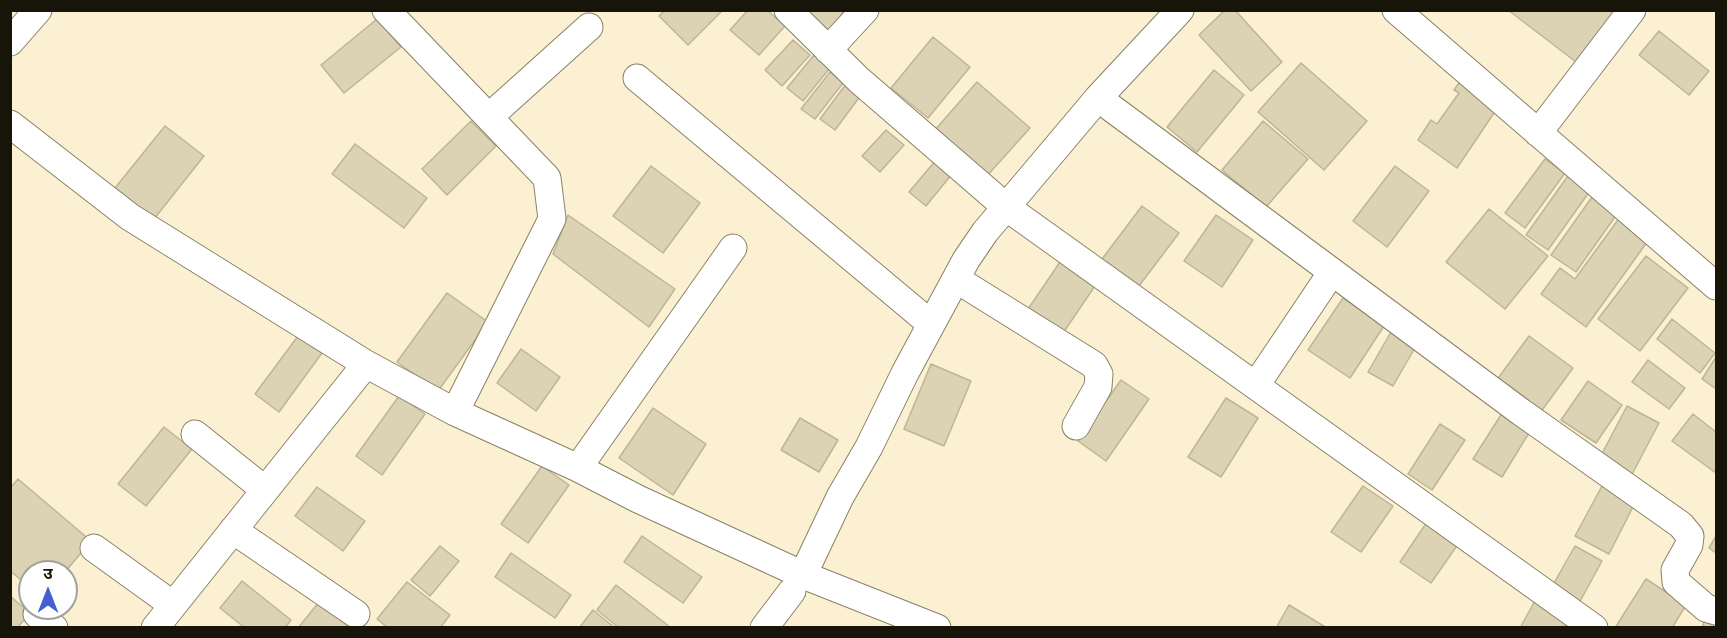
<!DOCTYPE html>
<meta charset="utf-8">
<style>
body{margin:0}
#map{position:relative;width:1727px;height:638px;overflow:hidden;background:#fbf1d2;font-family:"Source Sans 3","Noto Sans Devanagari",sans-serif}
canvas{display:block}
.frame{position:absolute;inset:0;border:12px solid #171409;pointer-events:none}
.north{position:absolute;left:18px;top:560px;width:60px;height:60px;box-sizing:border-box;background:#fefefe;border:2px solid #a2a09c;border-radius:50%;rotate:0deg;font-size:16px;font-weight:700;line-height:24px;text-align:center;color:#171409}
.north::after{content:'';display:block;margin:auto;width:21px;height:27px;background:#435fd2;clip-path:polygon(50% 0,100% 100%,50% 72%,0 100%)}
</style>
<div id="map">
<canvas width="1727" height="638"></canvas>
<div class="frame"></div>
<div class="north">उ</div>
</div>
<script>
const context = document.querySelector('canvas').getContext('2d');
context.lineJoin = 'round';
function fillPath(path, color) {
  context.fillStyle = color;
  context.fill(path, 'evenodd');
}
function poly(rows) {
  const path = new Path2D();
  for (const r of rows) {
    path.moveTo(r[0], r[1]);
    for (let i = 2; i < r.length; i += 2) path.lineTo(r[i], r[i + 1]);
  }
  return path;
}
function trace(path, color, width, dash) {
  context.strokeStyle = color;
  context.lineWidth = width;
  context.lineCap = dash ? 'butt' : 'round';
  context.setLineDash(dash || []);
  context.stroke(path);
}
const building = poly([
 [665,10,723,10,688,45,659,16,665,10],
 [748,10,767,10,785,26,759,55,730,30,748,10],
 [796,10,845,10,826,34,796,10],
 [1225,10,1235,10,1282,62,1251,91,1199,35,1225,10],
 [1508,10,1611,10,1614,13,1576,62,1508,10],
 [377,19,401,47,344,93,321,65,377,19],
 [1659,31,1709,71,1689,95,1639,55,1659,31],
 [933,37,970,67,928,118,891,88,933,37],
 [793,40,810,55,782,86,765,70,793,40],
 [814,55,830,68,803,101,787,88,814,55],
 [1301,63,1367,121,1324,170,1258,112,1301,63],
 [1214,70,1244,95,1197,152,1167,127,1214,70],
 [830,72,843,83,815,119,801,109,830,72],
 [1461,80,1496,110,1457,168,1418,140,1431,120,1437,124,1459,93,1454,90,1461,80],
 [977,82,1030,128,986,177,934,131,977,82],
 [846,84,861,95,835,130,820,119,846,84],
 [471,121,496,146,447,195,422,169,471,121],
 [1263,121,1308,159,1266,207,1222,170,1263,121],
 [165,126,204,156,154,219,115,188,165,126],
 [886,130,904,145,880,172,862,156,886,130],
 [355,144,427,198,404,228,332,174,355,144],
 [1545,159,1565,173,1525,228,1505,213,1545,159],
 [936,160,952,174,926,206,909,192,936,160],
 [651,166,700,203,663,253,613,216,651,166],
 [1395,166,1429,191,1387,247,1353,221,1395,166],
 [1570,173,1592,188,1548,250,1526,235,1570,173],
 [1592,197,1617,214,1576,272,1551,255,1592,197],
 [1142,206,1179,233,1139,286,1102,259,1142,206],
 [1489,209,1548,256,1505,309,1446,262,1489,209],
 [568,215,675,289,649,327,553,254,568,215],
 [1216,215,1253,240,1222,287,1184,261,1216,215],
 [1620,217,1650,238,1586,327,1541,294,1560,268,1575,279,1620,217],
 [1646,256,1688,288,1640,351,1598,319,1646,256],
 [1062,259,1097,283,1059,339,1024,315,1062,259],
 [447,293,488,322,438,391,397,362,447,293],
 [1343,298,1384,326,1350,378,1308,350,1343,298],
 [1672,319,1715,353,1700,373,1657,339,1672,319],
 [1395,325,1420,339,1393,386,1368,372,1395,325],
 [298,336,322,353,279,412,255,394,298,336],
 [1529,336,1573,368,1540,413,1496,381,1529,336],
 [521,349,560,377,536,411,497,383,521,349],
 [1716,357,1716,389,1702,379,1716,357],
 [1648,360,1685,388,1669,409,1632,382,1648,360],
 [931,364,971,381,944,446,904,429,931,364],
 [1121,380,1149,399,1106,461,1078,441,1121,380],
 [1588,381,1622,405,1596,443,1561,420,1588,381],
 [399,396,425,414,382,475,356,456,399,396],
 [1226,398,1258,418,1221,477,1188,457,1226,398],
 [1627,406,1659,423,1628,482,1596,465,1627,406],
 [653,408,706,444,673,495,619,458,653,408],
 [1504,410,1532,428,1502,477,1473,459,1504,410],
 [1693,414,1716,432,1716,473,1672,441,1693,414],
 [800,418,838,440,819,472,781,450,800,418],
 [1440,424,1465,440,1432,490,1408,474,1440,424],
 [164,427,192,449,146,506,118,484,164,427],
 [542,466,569,485,528,543,501,524,542,466],
 [18,479,91,541,65,572,30,572,30,587,10,571,10,488,18,479],
 [1363,486,1393,506,1361,552,1331,532,1363,486],
 [1602,486,1635,503,1609,554,1575,536,1602,486],
 [317,487,365,521,343,551,295,516,317,487],
 [1429,519,1461,540,1431,583,1400,562,1429,519],
 [642,536,702,577,683,603,624,562,642,536],
 [1716,536,1716,553,1709,548,1716,536],
 [440,546,459,561,430,596,411,580,440,546],
 [1575,546,1602,561,1578,605,1550,590,1575,546],
 [511,553,571,595,555,618,495,577,511,553],
 [1646,579,1686,605,1672,628,1615,628,1646,579],
 [242,581,291,620,285,628,245,628,220,608,242,581],
 [407,582,450,615,440,628,388,628,377,619,407,582],
 [616,585,670,627,669,628,619,628,597,610,616,585],
 [10,596,30,613,17,628,10,628,10,596],
 [1536,599,1570,619,1565,628,1520,628,1536,599],
 [319,602,350,628,298,628,319,602],
 [1289,605,1327,628,1276,628,1289,605],
 [593,610,615,628,579,628,593,610],
 [1705,618,1716,621,1716,628,1702,628,1705,618]
]);
fillPath(building, '#dcd2b4');
trace(building, '#beb597', 1.5);
const minor = poly([
 [386,10,547,178,552,219,455,412],
 [788,10,859,80,1006,207,1594,628],
 [1396,10,1716,286],
 [10,42,38,10],
 [828,50,865,10],
 [637,78,931,324],
 [1098,98,1521,412,1681,525,1690,536,1689,545,1675,570,1676,582,1706,608,1716,611],
 [489,117,589,27],
 [10,124,130,217,366,364,455,412,578,468,638,499,803,575,937,628],
 [1538,133,1632,10],
 [956,279,1094,365,1099,374,1098,387,1076,426],
 [1256,385,1332,272],
 [195,434,265,490],
 [578,468,733,248],
 [233,530,356,614],
 [94,548,173,605],
 [803,575,840,497,869,447,905,373,966,260,985,232,1098,98,1180,10],
 [37,614,54,628],
 [155,628,366,364],
 [764,628,792,591]
]);
trace(minor, '#8a8165', 29);
trace(minor, '#fff', 27);
</script>
